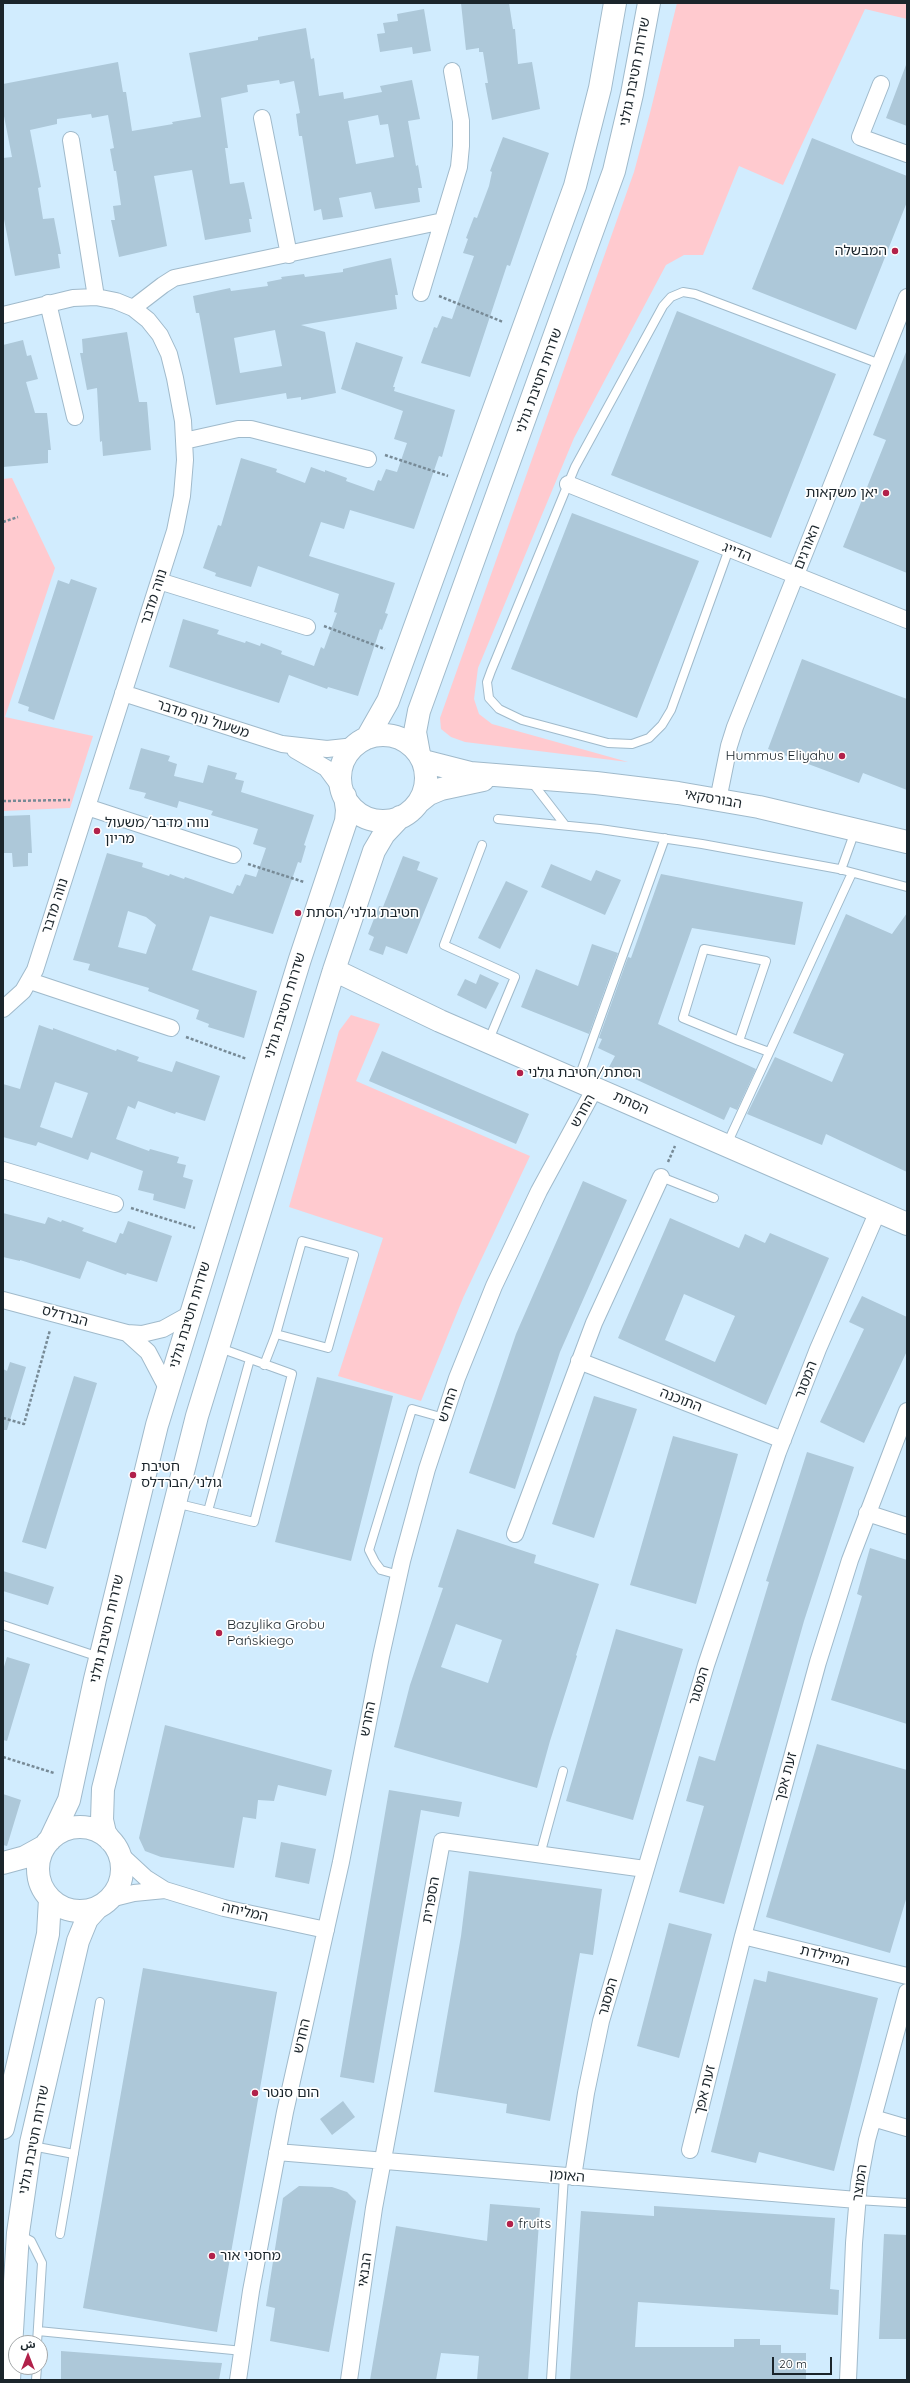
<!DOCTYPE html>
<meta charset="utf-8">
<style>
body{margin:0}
#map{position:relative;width:910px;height:2383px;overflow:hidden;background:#d1ecfe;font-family:Quicksand,"Noto Sans Arabic",sans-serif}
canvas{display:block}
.frame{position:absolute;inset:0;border:4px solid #1b252b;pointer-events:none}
.north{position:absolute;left:8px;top:2335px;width:40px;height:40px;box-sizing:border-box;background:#fff;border:1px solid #a4a8aa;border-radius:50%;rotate:0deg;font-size:11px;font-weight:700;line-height:16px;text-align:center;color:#1b252b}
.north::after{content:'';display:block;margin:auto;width:14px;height:18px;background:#b2214a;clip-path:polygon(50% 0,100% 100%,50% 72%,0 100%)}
.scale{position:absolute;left:772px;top:2357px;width:60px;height:18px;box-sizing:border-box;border:2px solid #1b252b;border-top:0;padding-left:5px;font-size:12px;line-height:14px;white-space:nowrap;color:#1b252b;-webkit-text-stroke:3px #fff;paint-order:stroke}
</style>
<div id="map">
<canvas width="910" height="2383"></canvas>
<div class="frame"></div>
<div class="north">ش</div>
<div class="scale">20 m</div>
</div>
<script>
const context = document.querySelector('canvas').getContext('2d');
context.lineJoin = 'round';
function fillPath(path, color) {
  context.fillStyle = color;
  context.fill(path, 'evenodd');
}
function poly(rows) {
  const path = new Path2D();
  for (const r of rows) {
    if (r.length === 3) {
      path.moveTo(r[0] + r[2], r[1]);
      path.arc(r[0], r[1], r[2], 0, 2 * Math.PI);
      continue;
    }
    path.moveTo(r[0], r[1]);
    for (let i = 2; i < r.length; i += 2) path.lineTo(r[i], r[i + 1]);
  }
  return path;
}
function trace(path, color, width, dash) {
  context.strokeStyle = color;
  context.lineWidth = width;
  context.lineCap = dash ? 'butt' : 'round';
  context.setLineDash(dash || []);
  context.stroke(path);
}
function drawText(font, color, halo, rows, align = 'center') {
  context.font = font + ' Quicksand,"Noto Sans Hebrew",sans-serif';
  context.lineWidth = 3.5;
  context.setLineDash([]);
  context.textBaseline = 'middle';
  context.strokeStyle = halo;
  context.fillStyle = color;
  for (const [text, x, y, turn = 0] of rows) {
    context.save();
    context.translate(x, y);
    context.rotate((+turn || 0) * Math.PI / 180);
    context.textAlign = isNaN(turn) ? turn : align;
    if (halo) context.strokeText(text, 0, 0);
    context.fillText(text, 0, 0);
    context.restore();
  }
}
fillPath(poly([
 [677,3,907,3,907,19,865,9,783,185,739,166,703,255,684,255,666,265,574,438,478,668,474,699,479,714,492,724,628,762,465,742,451,737,441,729,440,718,634,172,650,113],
 [12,478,55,568,5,717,93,736,70,808,3,811,3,479],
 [351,1015,380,1024,356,1081,530,1156,463,1298,421,1401,338,1376,383,1238,289,1207,339,1031]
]), '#ffcacf');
fillPath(poly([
 [461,3,509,3,513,29,515,29,518,64,532,62,540,109,492,120,485,83,488,83,483,52,479,52,479,48,466,50],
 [424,9,431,51,413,54,412,47,380,52,377,34,385,33,383,23,398,21,397,14],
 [306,28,311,59,314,58,319,96,343,92,344,99,382,92,380,86,412,80,420,119,408,121,416,166,418,165,422,188,418,188,420,202,375,209,371,192,339,198,343,217,323,220,321,209,314,211,302,136,299,136,296,114,300,113,294,81,280,84,279,80,247,85,248,92,221,98,228,148,225,148,230,184,244,182,252,219,249,219,251,232,205,240,192,170,154,176,167,246,119,257,111,220,115,220,113,206,121,205,116,171,114,171,110,149,114,148,108,115,92,118,91,114,57,119,57,124,30,130,41,187,38,188,43,219,54,218,61,254,58,254,60,268,15,276,3,214,3,158,12,157,3,111,3,84,118,62,123,92,126,92,132,131,173,124,172,122,201,117,189,53,258,40,258,37],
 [378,115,380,125,388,124,394,157,356,164,348,121],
 [906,65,907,66,907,126,886,118],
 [503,137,549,153,510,266,507,265,470,377,421,363,434,327,437,328,442,316,452,319,474,256,463,253,468,239,466,238,474,217,477,218,489,186,492,172,490,171],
 [812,138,907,176,907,202,856,330,752,289],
 [391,258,398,295,395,295,397,309,301,325,325,332,336,393,301,400,301,397,287,399,286,393,216,405,199,313,196,313,193,296,230,288,231,291,268,286,267,282,282,279,281,277,304,274,305,277,343,272,343,269],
 [275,330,282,366,240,373,234,338],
 [677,311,836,374,771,538,611,475],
 [127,332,139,402,147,402,151,450,103,456,102,441,100,442,97,388,87,390,80,353,83,353,82,339],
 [23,340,27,356,31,355,38,379,26,382,35,413,47,413,51,450,48,450,48,463,3,467,3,345],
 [356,342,403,357,393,387,395,387,394,391,455,410,442,457,439,456,414,529,350,510,344,529,321,522,309,556,395,583,385,613,388,614,382,630,380,629,358,696,328,687,327,689,289,675,279,703,169,667,183,619,219,630,217,634,245,643,246,641,260,646,261,643,282,651,281,654,314,666,321,647,324,649,337,613,334,612,339,594,258,566,251,587,215,576,216,573,203,568,218,525,221,526,241,458,277,469,276,472,305,483,311,467,325,472,325,470,347,478,346,481,374,491,378,480,381,481,386,469,397,472,407,443,394,439,403,411,341,389],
 [906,352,907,352,907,573,843,547,886,440,873,435],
 [572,513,699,561,637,718,511,669],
 [71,579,97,588,54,720,28,711,29,707,18,703,58,580,69,584],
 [802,659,907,699,907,790,863,773,859,783,768,749],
 [141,748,170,756,168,761,177,764,174,776,203,783,208,765,237,773,235,779,244,781,241,792,314,815,304,845,306,846,301,863,298,862,273,934,210,916,192,970,257,991,244,1038,208,1027,209,1024,196,1019,199,1010,148,991,149,988,88,970,90,964,73,960,107,853,143,863,142,867,169,876,170,874,184,879,185,877,233,894,237,885,240,886,245,874,256,877,266,848,253,844,258,829,211,815,213,811,179,801,177,808,144,798,146,793,129,789],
 [128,911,146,917,156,925,146,954,118,947],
 [30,815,32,853,28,853,28,866,13,867,12,853,3,853,3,816],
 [403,856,420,862,417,870,438,878,407,954,386,946,383,955,369,950,374,937,368,934,379,906,383,907],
 [551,864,591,881,596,870,621,880,605,915,541,887],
 [661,874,803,902,795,945,692,928,658,1024,756,1069,737,1110,730,1107,724,1120,609,1067,615,1056,598,1048,602,1039,599,1038,628,957,631,958],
 [506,881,528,891,500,949,478,938],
 [907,913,907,1172,826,1134,822,1145,747,1114,775,1057,832,1082,844,1054,793,1033,846,914,892,934],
 [592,944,618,953,589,1034,521,1007,536,969,578,986],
 [480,974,499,983,486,1009,457,995,465,979,476,984],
 [39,1025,53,1030,53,1028,116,1051,117,1049,139,1057,137,1061,172,1072,176,1061,220,1076,205,1121,176,1112,175,1114,138,1101,135,1109,128,1106,116,1139,149,1151,150,1149,179,1157,177,1163,186,1165,183,1177,193,1180,185,1209,153,1200,154,1194,138,1190,143,1171,91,1152,88,1160,38,1142,36,1146,3,1137,3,1084,20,1089],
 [55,1082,88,1093,72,1138,40,1127],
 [382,1051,529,1114,516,1144,369,1081],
 [583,1181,627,1200,560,1352,515,1489,469,1473,516,1334],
 [3,1213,45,1224,48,1217,61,1222,62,1220,84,1228,82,1231,116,1243,120,1233,123,1234,128,1221,172,1236,157,1282,127,1273,126,1275,87,1261,80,1279,20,1260,20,1261,3,1257],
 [670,1218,739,1248,745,1234,765,1243,770,1233,829,1258,766,1405,618,1338],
 [684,1294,735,1316,715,1362,665,1340],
 [862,1296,907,1317,907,1351,864,1443,820,1422,864,1329,849,1322],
 [10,1362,26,1367,7,1430,3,1430,3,1369,7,1371],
 [74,1376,97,1383,46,1549,22,1542],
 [317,1377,393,1396,351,1561,275,1542],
 [594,1396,637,1409,594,1538,552,1524],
 [673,1436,738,1454,696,1604,630,1585],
 [807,1452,854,1467,804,1621,724,1904,679,1892,704,1806,686,1801,699,1756,715,1761,769,1582,766,1581],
 [457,1529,536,1555,534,1563,599,1584,576,1655,577,1656,550,1741,537,1788,394,1747,410,1685,443,1588,438,1587],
 [456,1624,502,1640,488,1683,441,1667],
 [870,1548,907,1560,907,1724,831,1700,862,1596,857,1594],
 [3,1571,54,1587,48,1605,3,1591],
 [616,1629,683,1649,633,1820,566,1801],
 [7,1657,30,1664,7,1741,3,1740,3,1670],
 [165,1725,332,1770,326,1796,278,1785,274,1801,258,1800,256,1819,243,1817,234,1868,161,1857,145,1851,139,1838],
 [817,1744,907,1770,907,1896,890,1953,766,1917],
 [389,1790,462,1802,459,1817,421,1810,374,2083,340,2077],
 [3,1794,21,1800,7,1846,3,1845],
 [281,1842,316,1849,309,1884,275,1877],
 [469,1871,602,1889,593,1955,580,1953,550,2121,506,2113,507,2104,434,2092,461,1936],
 [669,1923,712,1934,679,2058,637,2046],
 [143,1968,277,1992,217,2332,83,2308],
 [768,1971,878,1998,834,2171,759,2152,756,2163,711,2152,754,1979,766,1982],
 [343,2101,355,2117,332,2135,320,2119],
 [299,2186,332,2187,347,2192,356,2201,329,2352,270,2341,275,2308,266,2306,283,2198],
 [490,2204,540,2208,528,2380,477,2380,479,2356,441,2353,436,2380,370,2380,396,2226,487,2241],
 [654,2206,835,2218,830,2289,839,2290,838,2315,638,2302,635,2347,734,2347,734,2339,760,2339,760,2345,781,2345,781,2353,806,2353,806,2380,570,2380,581,2211,654,2216],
 [884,2234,907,2235,907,2339,879,2339],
 [61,2351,204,2362,222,2363,219,2380,61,2380]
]), '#adc8d9');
const lane = poly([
 [729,549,671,710,662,725,649,738,632,744,608,743,522,720,499,709,489,698,487,682,491,671,575,467,663,306,671,297,683,292,695,294,880,364],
 [531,781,565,825],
 [498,819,600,829,702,844,839,869,907,887],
 [482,845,444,945,515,977,488,1042],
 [841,870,855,831],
 [739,1041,766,961,704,949,683,1018,739,1041,769,1052],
 [578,1080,665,838],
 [727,1144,852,873],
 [661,1177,714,1198],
 [264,1365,276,1334,302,1241,354,1255,328,1348,276,1334],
 [175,1503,254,1522,292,1374,220,1348],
 [208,1511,250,1359],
 [399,1575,381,1570,375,1562,369,1550,412,1409,444,1418],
 [3,1625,99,1657],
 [540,1855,563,1771],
 [32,2146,74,2154],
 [857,2200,907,2203],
 [60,2234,100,2002],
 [20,2235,31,2241,42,2263,37,2343],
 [38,2331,243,2351],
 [36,2380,37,2367],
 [551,2380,564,2176]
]);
const street = poly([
 [881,84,860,137,907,154],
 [262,118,289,255],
 [71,140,96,297],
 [421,293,459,167,461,146,461,121,452,71],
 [48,303,75,417],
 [133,308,163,285,174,278,443,221],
 [3,315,73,298,96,297,116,301,133,308,148,320,160,335,169,354,175,378,183,421,185,460,182,496,175,531,35,970,23,991,3,1009],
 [184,441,238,429,251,429,368,459],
 [568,484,907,620],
 [159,581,307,627],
 [123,693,282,744,327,749,355,746],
 [295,750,326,768,343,791],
 [718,800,729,746,735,727,907,297],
 [87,807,233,855],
 [30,981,171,1028],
 [3,1170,115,1204],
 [3,1300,127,1333,142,1334,163,1329,190,1314],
 [127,1333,148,1352,167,1388],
 [579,1361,783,1440],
 [867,1513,907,1526],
 [515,1534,594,1323,661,1177],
 [119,1853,146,1878,165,1890,224,1908,326,1930],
 [110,1899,134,1893,165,1890],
 [743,1936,907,1976],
 [873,2118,907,2128],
 [690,2150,743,1936,818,1662,850,1560,907,1411],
 [277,2152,857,2200],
 [573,2177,586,2093,601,2021,706,1665,778,1452,818,1349,878,1211],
 [238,2380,251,2291,285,2112,341,1862,381,1656,402,1561,427,1469,457,1378,494,1286,539,1191,595,1088],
 [349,2380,374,2208,442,1841,645,1869],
 [848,2380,854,2243,859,2183,867,2140,907,1992]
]);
const secondary = poly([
 [383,778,43],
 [367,738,388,701,575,186,600,88,615,3],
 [419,754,415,732,419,711,614,171,632,94,649,3],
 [423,761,470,773,596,783,678,793,759,807,907,842],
 [419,802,429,794,441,789,483,780],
 [334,970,440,1021,907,1224],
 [80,1869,42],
 [50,1840,69,1800,95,1679,157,1425,300,959,346,821,347,810,345,796],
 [110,1840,105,1833,102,1820,103,1789,197,1416,334,970,374,851,384,834,400,817],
 [3,1863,25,1857,45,1846],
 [3,2128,48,1934,50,1899],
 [9,2380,18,2233,31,2143,78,1941,87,1919,97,1908]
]);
trace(lane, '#a0bacb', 10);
trace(street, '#a0bacb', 18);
trace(secondary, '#a0bacb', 24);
trace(poly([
 [439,296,503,322],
 [385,455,448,476],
 [3,522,18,517],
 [324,626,385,649],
 [3,801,70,800],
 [248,864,304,882],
 [186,1037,247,1059],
 [668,1162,675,1146],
 [131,1208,195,1228],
 [3,1418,24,1424,50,1330],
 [3,1757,54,1773]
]), '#778a96', 2.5, [3, 2]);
trace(lane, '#fff', 8);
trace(street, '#fff', 16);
trace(secondary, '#fff', 22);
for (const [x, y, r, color] of [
 [895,251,4,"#b2214a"],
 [886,493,4,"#b2214a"],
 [842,756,4,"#b2214a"],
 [97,831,4,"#b2214a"],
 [298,913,4,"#b2214a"],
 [520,1073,4,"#b2214a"],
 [133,1475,4,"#b2214a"],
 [219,1633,4,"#b2214a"],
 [255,2093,4,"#b2214a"],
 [510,2224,4,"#b2214a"],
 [212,2256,4,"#b2214a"]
]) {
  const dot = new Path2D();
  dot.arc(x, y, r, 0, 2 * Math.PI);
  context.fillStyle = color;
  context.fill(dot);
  trace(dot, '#fff', 1.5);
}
drawText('14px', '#1b252b', '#fff', [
 ["שדרות חטיבת גולני",635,72,-79],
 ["שדרות חטיבת גולני",539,381,-70],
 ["האורגים",807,547,-68],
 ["הדייג",737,552,22],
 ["נווה מדבר",154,597,-72],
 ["משעול נוף מדבר",203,719,18],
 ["הבורסקאי",713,799,10],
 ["נווה מדבר",55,906,-72],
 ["שדרות חטיבת גולני",285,1006,-73],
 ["הסתת",631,1103,24],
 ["החרש",583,1111,-61],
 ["שדרות חטיבת גולני",190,1315,-73],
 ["הברדלס",65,1316,15],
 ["המסגר",806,1380,-69],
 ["התוכנה",681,1400,21],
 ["החרש",448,1405,-72],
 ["שדרות חטיבת גולני",107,1629,-77],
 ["המסגר",699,1686,-73],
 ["החרש",368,1719,-79],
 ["זעת אפך",786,1777,-75],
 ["הספרית",431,1900,-80],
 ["המליחה",245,1912,13],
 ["המיילדת",825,1956,14],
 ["המסגר",608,1997,-74],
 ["החרש",302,2036,-77],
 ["זעת אפך",705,2090,-76],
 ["שדרות חטיבת גולני",34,2140,-79],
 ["האומן",567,2176,5],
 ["המוצר",860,2183,-82],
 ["הבנאי",365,2270,-82]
]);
drawText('14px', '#1b252b', '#fff', [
 ["המבשלה",887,251,"right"],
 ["יאן משקאות",878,493,"right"],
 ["Hummus Eliyahu",834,756,"right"],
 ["נווה מדבר/משעול",105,823],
 ["מריון",105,839],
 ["חטיבת גולני/הסתת",306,913],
 ["הסתת/חטיבת גולני",528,1073],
 ["חטיבת",141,1467],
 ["גולני/הברדלס",141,1483],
 ["Bazylika Grobu",227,1625],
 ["Pańskiego",227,1641],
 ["הום סנטר",263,2093],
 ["fruits",518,2224],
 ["מחסני אור",220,2256]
], 'left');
</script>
